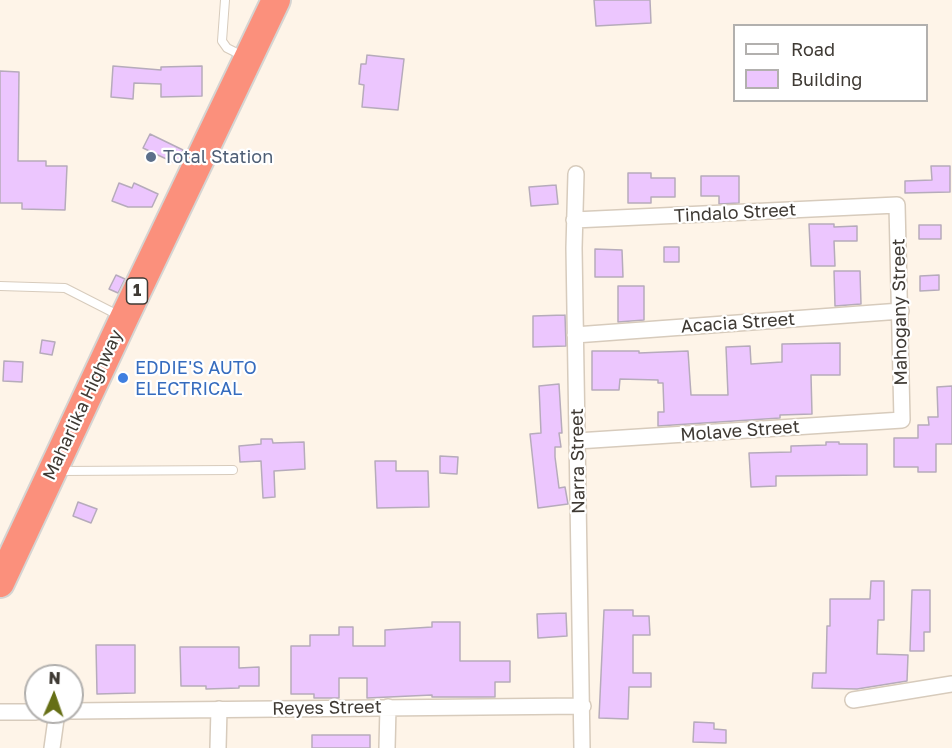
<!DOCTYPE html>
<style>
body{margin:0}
#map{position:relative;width:952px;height:748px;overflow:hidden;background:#fef4e8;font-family:"Golos Text",sans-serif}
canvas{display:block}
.legend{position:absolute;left:733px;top:24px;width:195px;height:78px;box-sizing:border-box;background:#fff;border:2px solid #b2b0ae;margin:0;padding:8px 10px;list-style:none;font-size:18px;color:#3f3a34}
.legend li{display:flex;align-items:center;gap:12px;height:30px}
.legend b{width:30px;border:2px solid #b2b0ae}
.north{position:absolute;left:24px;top:664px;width:60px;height:60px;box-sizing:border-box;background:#fff;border:2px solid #b2b0ae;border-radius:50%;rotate:2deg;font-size:16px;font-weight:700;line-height:24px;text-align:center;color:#3f3a34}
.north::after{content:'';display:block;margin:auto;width:21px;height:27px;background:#666f16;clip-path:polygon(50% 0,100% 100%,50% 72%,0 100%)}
</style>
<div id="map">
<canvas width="952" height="748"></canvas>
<ul class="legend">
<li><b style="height:8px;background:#fff"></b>Road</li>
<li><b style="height:16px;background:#ecc6fe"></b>Building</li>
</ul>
<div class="north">N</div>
</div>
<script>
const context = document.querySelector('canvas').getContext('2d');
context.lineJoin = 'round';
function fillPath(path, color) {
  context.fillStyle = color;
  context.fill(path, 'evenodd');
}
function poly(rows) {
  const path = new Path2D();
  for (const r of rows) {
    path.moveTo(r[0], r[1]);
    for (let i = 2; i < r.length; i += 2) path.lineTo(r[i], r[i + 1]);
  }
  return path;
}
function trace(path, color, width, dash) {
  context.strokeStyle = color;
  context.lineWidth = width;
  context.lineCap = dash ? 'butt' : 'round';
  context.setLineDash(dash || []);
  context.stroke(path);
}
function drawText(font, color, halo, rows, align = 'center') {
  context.font = font + ' "Golos Text",sans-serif';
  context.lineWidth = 4.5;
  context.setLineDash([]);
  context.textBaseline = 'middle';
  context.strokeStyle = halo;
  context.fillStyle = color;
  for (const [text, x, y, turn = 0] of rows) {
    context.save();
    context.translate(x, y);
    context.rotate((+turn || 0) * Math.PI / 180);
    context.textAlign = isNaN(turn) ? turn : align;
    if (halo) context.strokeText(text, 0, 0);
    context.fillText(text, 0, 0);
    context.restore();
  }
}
const building = poly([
 [594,0,650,0,651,23,596,26,594,0],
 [367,55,404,59,398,110,362,107,364,85,359,84,361,64,366,64,367,55],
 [113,66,161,70,161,67,202,66,202,96,161,97,161,84,134,83,133,99,111,97,113,66],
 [0,71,19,72,18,161,46,161,46,166,67,166,65,210,22,209,22,203,0,203,0,71],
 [150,134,183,150,177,164,143,148,150,134],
 [931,166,950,166,950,192,905,193,905,181,932,180,931,166],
 [628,173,651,173,651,178,675,178,675,197,651,197,651,203,628,203,628,173],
 [701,176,739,176,739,203,719,204,719,196,701,196,701,176],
 [119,183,132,188,134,183,158,194,152,207,128,207,112,201,119,183],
 [556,185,558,204,531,206,529,187,556,185],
 [809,224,834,224,834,227,857,226,857,241,834,241,835,266,811,266,809,224],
 [919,225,941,225,941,239,919,239,919,225],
 [664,247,679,247,679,262,664,262,664,247],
 [595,249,622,250,623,277,595,277,595,249],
 [834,271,860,271,861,304,835,306,834,271],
 [116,275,125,279,118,293,109,289,116,275],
 [939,275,939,290,920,291,920,276,939,275],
 [618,286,644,286,644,320,618,322,618,286],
 [565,315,566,346,533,347,533,316,565,315],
 [42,340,55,342,52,355,40,353,42,340],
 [840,343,840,375,811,375,812,414,780,415,780,418,658,426,658,412,664,412,663,383,658,383,658,380,620,379,619,390,592,390,592,351,639,351,639,353,688,351,691,395,728,395,726,347,750,346,751,364,782,362,782,344,840,343],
 [4,361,23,362,22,382,3,381,4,361],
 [559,384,562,433,559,433,561,447,555,447,555,457,559,488,565,487,568,504,538,508,530,434,541,433,539,386,559,384],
 [952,386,952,444,936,444,936,472,918,472,918,467,894,467,894,438,918,438,918,425,929,425,928,417,938,417,937,387,952,386],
 [261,439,272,439,273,443,304,442,305,469,274,471,275,497,263,498,261,461,240,462,239,446,261,444,261,439],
 [826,442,839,442,839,444,867,444,867,475,776,476,776,486,751,487,749,453,791,452,791,446,826,445,826,442],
 [440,456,458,457,457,474,440,473,440,456],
 [375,461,396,461,396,471,428,471,429,507,377,508,375,461],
 [78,502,97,509,91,523,73,516,78,502],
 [871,581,884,581,884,620,878,620,877,654,908,655,907,681,857,689,812,688,813,673,826,673,827,626,830,626,830,599,870,599,871,581],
 [912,590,930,590,930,632,924,632,924,651,910,651,912,590],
 [604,610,633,610,633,616,649,616,650,635,633,635,633,673,651,673,651,687,629,687,628,719,599,718,604,610],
 [566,613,567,636,538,638,537,614,566,613],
 [432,622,460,622,460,661,510,661,510,682,495,682,495,697,432,697,432,695,367,698,367,678,339,678,339,698,314,698,314,694,291,694,291,646,310,646,310,635,339,635,339,627,353,627,353,646,385,646,385,630,432,627,432,622],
 [96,645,135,645,135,693,97,694,96,645],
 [180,647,239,647,239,668,259,667,259,686,239,686,239,688,206,689,206,686,181,686,180,647],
 [694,722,714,723,714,729,726,730,726,743,693,742,694,722],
 [312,735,370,735,370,748,312,748,312,735]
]);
fillPath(building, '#ecc6fe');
trace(building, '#b6abbb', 1.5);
const lane = poly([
 [225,0,222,41,227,48,243,56],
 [0,286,65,288,120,316],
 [60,471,233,470]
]);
const street = poly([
 [576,174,574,248,582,748],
 [574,220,897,205,902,420,577,441],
 [575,335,901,311],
 [853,700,952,684],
 [72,711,583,706],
 [0,712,36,712],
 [52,748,57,712],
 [218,748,219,709],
 [387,748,388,707]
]);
const highway = poly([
 [0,583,124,318,276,0]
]);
trace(lane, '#d7cbbc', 10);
trace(street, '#d7cbbc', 18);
trace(highway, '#d5d4d2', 32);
trace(lane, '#fff', 8);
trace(street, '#fff', 15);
trace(highway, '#fb907c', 28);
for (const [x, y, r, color] of [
 [151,157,6,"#5c6f8a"],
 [123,378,6,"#3f7fe0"]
]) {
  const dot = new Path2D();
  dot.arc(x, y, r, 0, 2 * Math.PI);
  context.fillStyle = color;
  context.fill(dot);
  trace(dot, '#fff', 2);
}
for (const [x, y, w] of [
 [137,291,21]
]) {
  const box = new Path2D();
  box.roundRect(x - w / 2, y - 13, w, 26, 4.5);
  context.fillStyle = '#fff';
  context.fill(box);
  trace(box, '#3f3a34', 1.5);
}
drawText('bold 16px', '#3f3a34', null, [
 ["1",137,291]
]);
drawText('18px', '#4e5e75', '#fff', [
 ["Total Station",163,157]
], 'left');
drawText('18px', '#3f3a34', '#fff', [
 ["Tindalo Street",735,213,-3],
 ["Mahogany Street",900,312,-91],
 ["Acacia Street",738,323,-4],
 ["Maharlika Highway",83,405,-65],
 ["Molave Street",740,431,-4],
 ["Narra Street",578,461,-91],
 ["Reyes Street",327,708,-1]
]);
drawText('18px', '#366cbe', '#fff', [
 ["EDDIE'S AUTO",135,368],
 ["ELECTRICAL",135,389]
], 'left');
</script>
